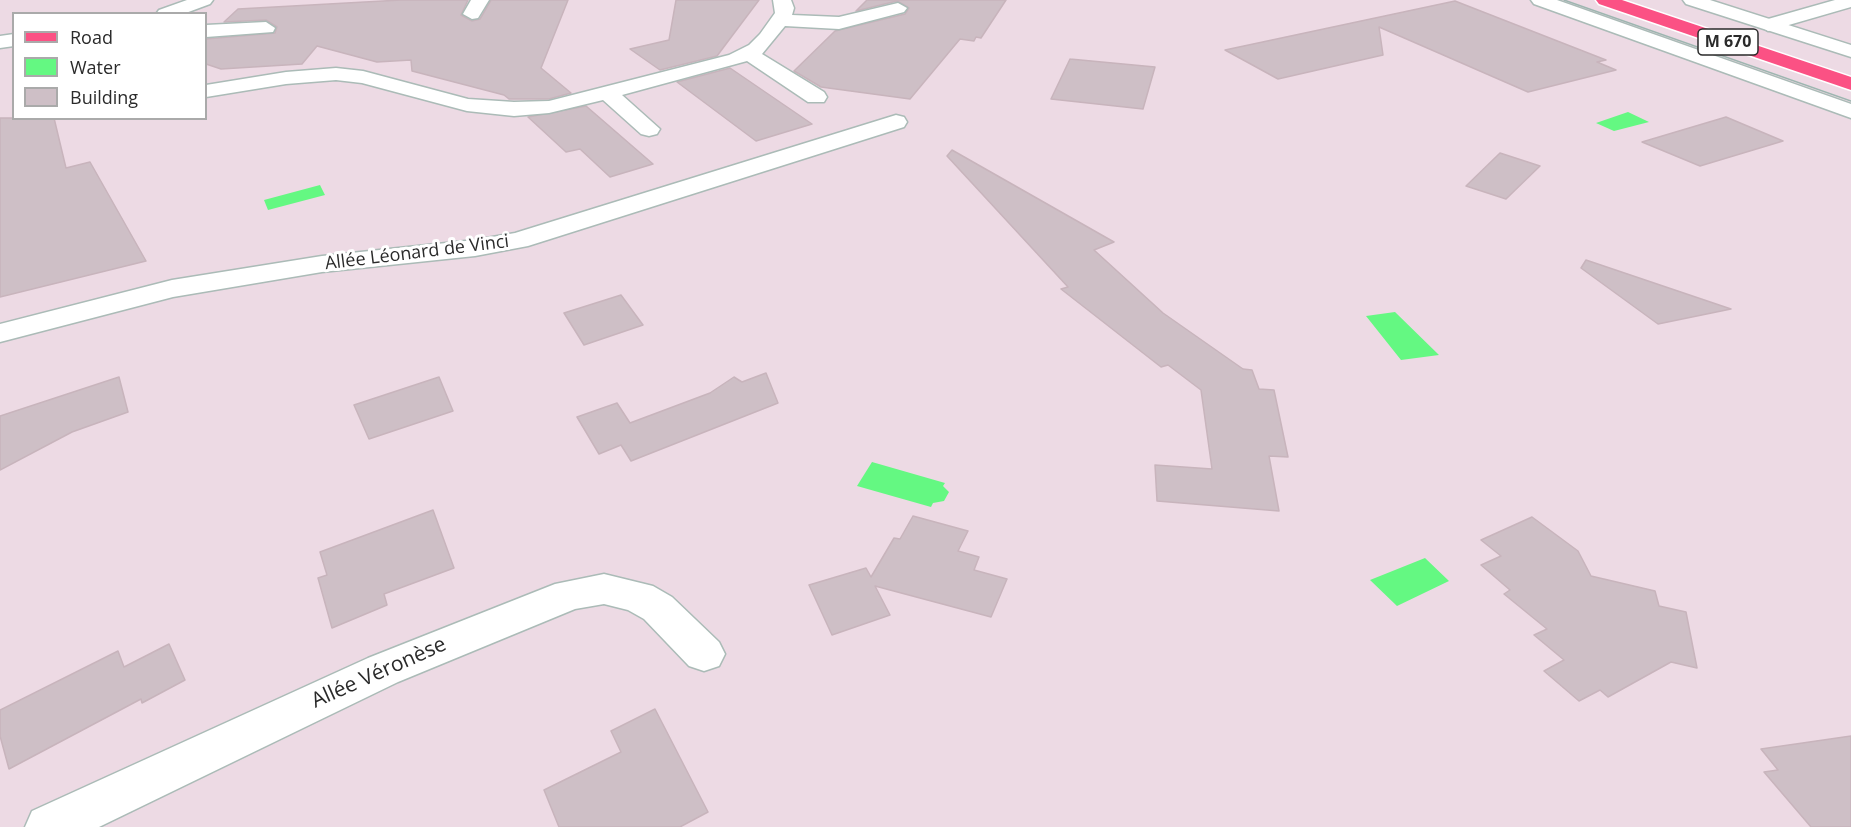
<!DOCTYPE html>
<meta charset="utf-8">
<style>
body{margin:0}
#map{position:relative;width:1851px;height:827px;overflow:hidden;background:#eddae4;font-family:"Open Sans",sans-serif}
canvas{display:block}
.legend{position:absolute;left:12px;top:12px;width:195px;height:108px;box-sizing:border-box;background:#fff;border:2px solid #aaa;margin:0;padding:8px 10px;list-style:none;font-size:18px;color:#2a2a2a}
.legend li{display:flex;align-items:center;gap:12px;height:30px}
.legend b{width:30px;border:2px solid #aaa}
</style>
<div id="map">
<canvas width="1851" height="827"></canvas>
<ul class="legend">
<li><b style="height:8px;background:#fb5184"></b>Road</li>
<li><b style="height:16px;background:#64f882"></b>Water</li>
<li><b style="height:16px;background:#cebfc6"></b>Building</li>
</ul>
</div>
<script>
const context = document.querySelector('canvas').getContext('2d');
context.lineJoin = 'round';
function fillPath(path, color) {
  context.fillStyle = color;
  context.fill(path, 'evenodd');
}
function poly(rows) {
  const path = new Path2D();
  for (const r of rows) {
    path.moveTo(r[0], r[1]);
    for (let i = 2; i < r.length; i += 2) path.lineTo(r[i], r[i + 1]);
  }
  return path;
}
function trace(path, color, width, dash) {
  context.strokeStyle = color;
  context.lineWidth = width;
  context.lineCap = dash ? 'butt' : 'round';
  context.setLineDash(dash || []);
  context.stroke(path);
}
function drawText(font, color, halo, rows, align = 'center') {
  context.font = font + ' "Open Sans",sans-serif';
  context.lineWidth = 6;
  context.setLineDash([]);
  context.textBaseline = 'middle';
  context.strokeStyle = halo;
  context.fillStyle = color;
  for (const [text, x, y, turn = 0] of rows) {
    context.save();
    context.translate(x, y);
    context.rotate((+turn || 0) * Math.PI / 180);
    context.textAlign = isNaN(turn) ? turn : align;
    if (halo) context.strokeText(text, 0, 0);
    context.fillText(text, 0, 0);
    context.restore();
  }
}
fillPath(poly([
 [1628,112,1649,122,1614,131,1596,123],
 [320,185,325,195,268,210,264,200],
 [1395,312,1439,355,1401,360,1366,316],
 [872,462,945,483,943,486,949,492,944,501,933,503,931,507,857,486],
 [1425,558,1449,581,1397,606,1370,580]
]), '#64f882');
const building = poly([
 [401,0,468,0,461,15,472,21,480,19,491,0,568,0,541,68,571,93,549,99,509,99,504,95,412,71,411,60,377,62,317,46,302,64,221,69,206,64,206,39,275,33,277,27,266,20,224,22,238,9,401,0],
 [676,0,759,0,717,56,660,70,630,49,669,40,676,0],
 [867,0,1006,0,981,38,976,37,974,41,960,39,910,99,821,87,794,71,835,31,905,14,909,8,897,1,856,11,867,0],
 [1455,1,1606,60,1597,62,1616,70,1528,92,1379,27,1383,55,1278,79,1225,50,1455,1],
 [1070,59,1155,67,1143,109,1051,99,1070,59],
 [730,68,812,124,756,141,677,82,730,68],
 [586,106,653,164,610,177,580,149,566,152,528,117,586,106],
 [1726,117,1783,141,1700,166,1642,142,1726,117],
 [0,118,54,118,66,168,90,162,146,261,0,297,0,118],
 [952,150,1114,242,1094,250,1163,313,1243,369,1252,370,1259,389,1274,390,1288,457,1269,456,1279,511,1157,501,1155,465,1212,469,1201,390,1168,365,1161,367,1061,289,1068,287,947,156,952,150],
 [1500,153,1540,166,1506,199,1466,186,1500,153],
 [1586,260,1731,309,1658,324,1581,268,1586,260],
 [621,295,643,325,584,345,564,313,621,295],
 [766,373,778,403,631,461,621,445,599,454,577,417,617,403,630,423,710,393,734,377,742,382,766,373],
 [119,377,128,412,72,432,0,470,0,416,119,377],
 [439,377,453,411,369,439,354,405,439,377],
 [433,510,454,568,384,594,387,605,332,628,318,578,327,575,320,552,433,510],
 [913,516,968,531,958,551,979,557,974,570,1007,579,991,617,875,586,890,615,832,635,809,585,866,568,871,577,894,538,900,539,913,516],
 [1532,517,1578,551,1591,576,1655,591,1659,606,1686,612,1697,668,1671,662,1608,697,1600,690,1579,701,1544,671,1564,660,1534,635,1547,629,1504,594,1510,590,1481,565,1501,556,1481,540,1532,517],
 [169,644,185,680,142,703,141,699,9,769,0,736,0,710,118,651,124,667,169,644],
 [655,709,708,812,680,827,559,827,544,790,621,752,611,731,655,709],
 [1851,736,1851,827,1811,827,1764,772,1778,770,1761,749,1851,736]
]);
fillPath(building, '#cebfc6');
trace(building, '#c8b4bc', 1.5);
const minor = poly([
 [187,0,213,0,210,4,183,14,156,14,159,10,187,0],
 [471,0,489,0,478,18,472,19,463,14,471,0],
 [773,0,791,0,794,8,792,15,839,17,898,3,907,8,904,12,839,29,785,26,762,54,824,92,827,97,824,102,808,102,747,61,622,95,660,129,657,134,649,136,641,134,603,100,549,113,514,116,467,111,362,83,336,80,286,84,206,97,206,85,286,72,336,68,363,71,468,99,514,102,549,101,729,55,749,45,760,34,775,13,773,0],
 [1835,0,1851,0,1851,7,1768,31,1759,25,1761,21,1835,0],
 [266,22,275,28,273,32,206,37,206,25,266,22],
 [14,34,14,46,0,48,0,36,14,34],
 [896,115,904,117,907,122,904,127,528,246,475,256,322,272,173,297,0,342,0,324,172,280,322,256,475,240,515,233,896,115],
 [604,574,653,586,672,597,719,642,725,654,719,666,704,671,689,666,644,619,628,610,604,604,575,609,398,682,99,827,25,827,32,811,368,658,555,584,604,574]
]);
const tertiary = poly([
 [1531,0,1557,0,1851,104,1851,118,1534,4,1531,0],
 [1683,0,1710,0,1851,45,1851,57,1686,4,1683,0]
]);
const primary = poly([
 [1596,0,1622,0,1851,77,1851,90,1599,4,1596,0]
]);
trace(minor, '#abbbb7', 3);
trace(tertiary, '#abbbb7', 3);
trace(primary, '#fff', 3);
fillPath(minor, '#fff');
fillPath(tertiary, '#fff');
fillPath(primary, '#fb5184');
trace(poly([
 [1564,0,1851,101]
]), '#9db6b0', 1.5);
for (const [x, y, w] of [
 [1728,42,60]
]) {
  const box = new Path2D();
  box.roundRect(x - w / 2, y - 13, w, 26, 4.5);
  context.fillStyle = '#fff';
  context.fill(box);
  trace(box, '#2a2a2a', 1.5);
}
drawText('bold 16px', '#2a2a2a', null, [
 ["M 670",1728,42]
]);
drawText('18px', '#2a2a2a', '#fff', [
 ["Allée Léonard de Vinci",417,253,-7]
]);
drawText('21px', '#2a2a2a', '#fff', [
 ["Allée Véronèse",379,673,-24]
]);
</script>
